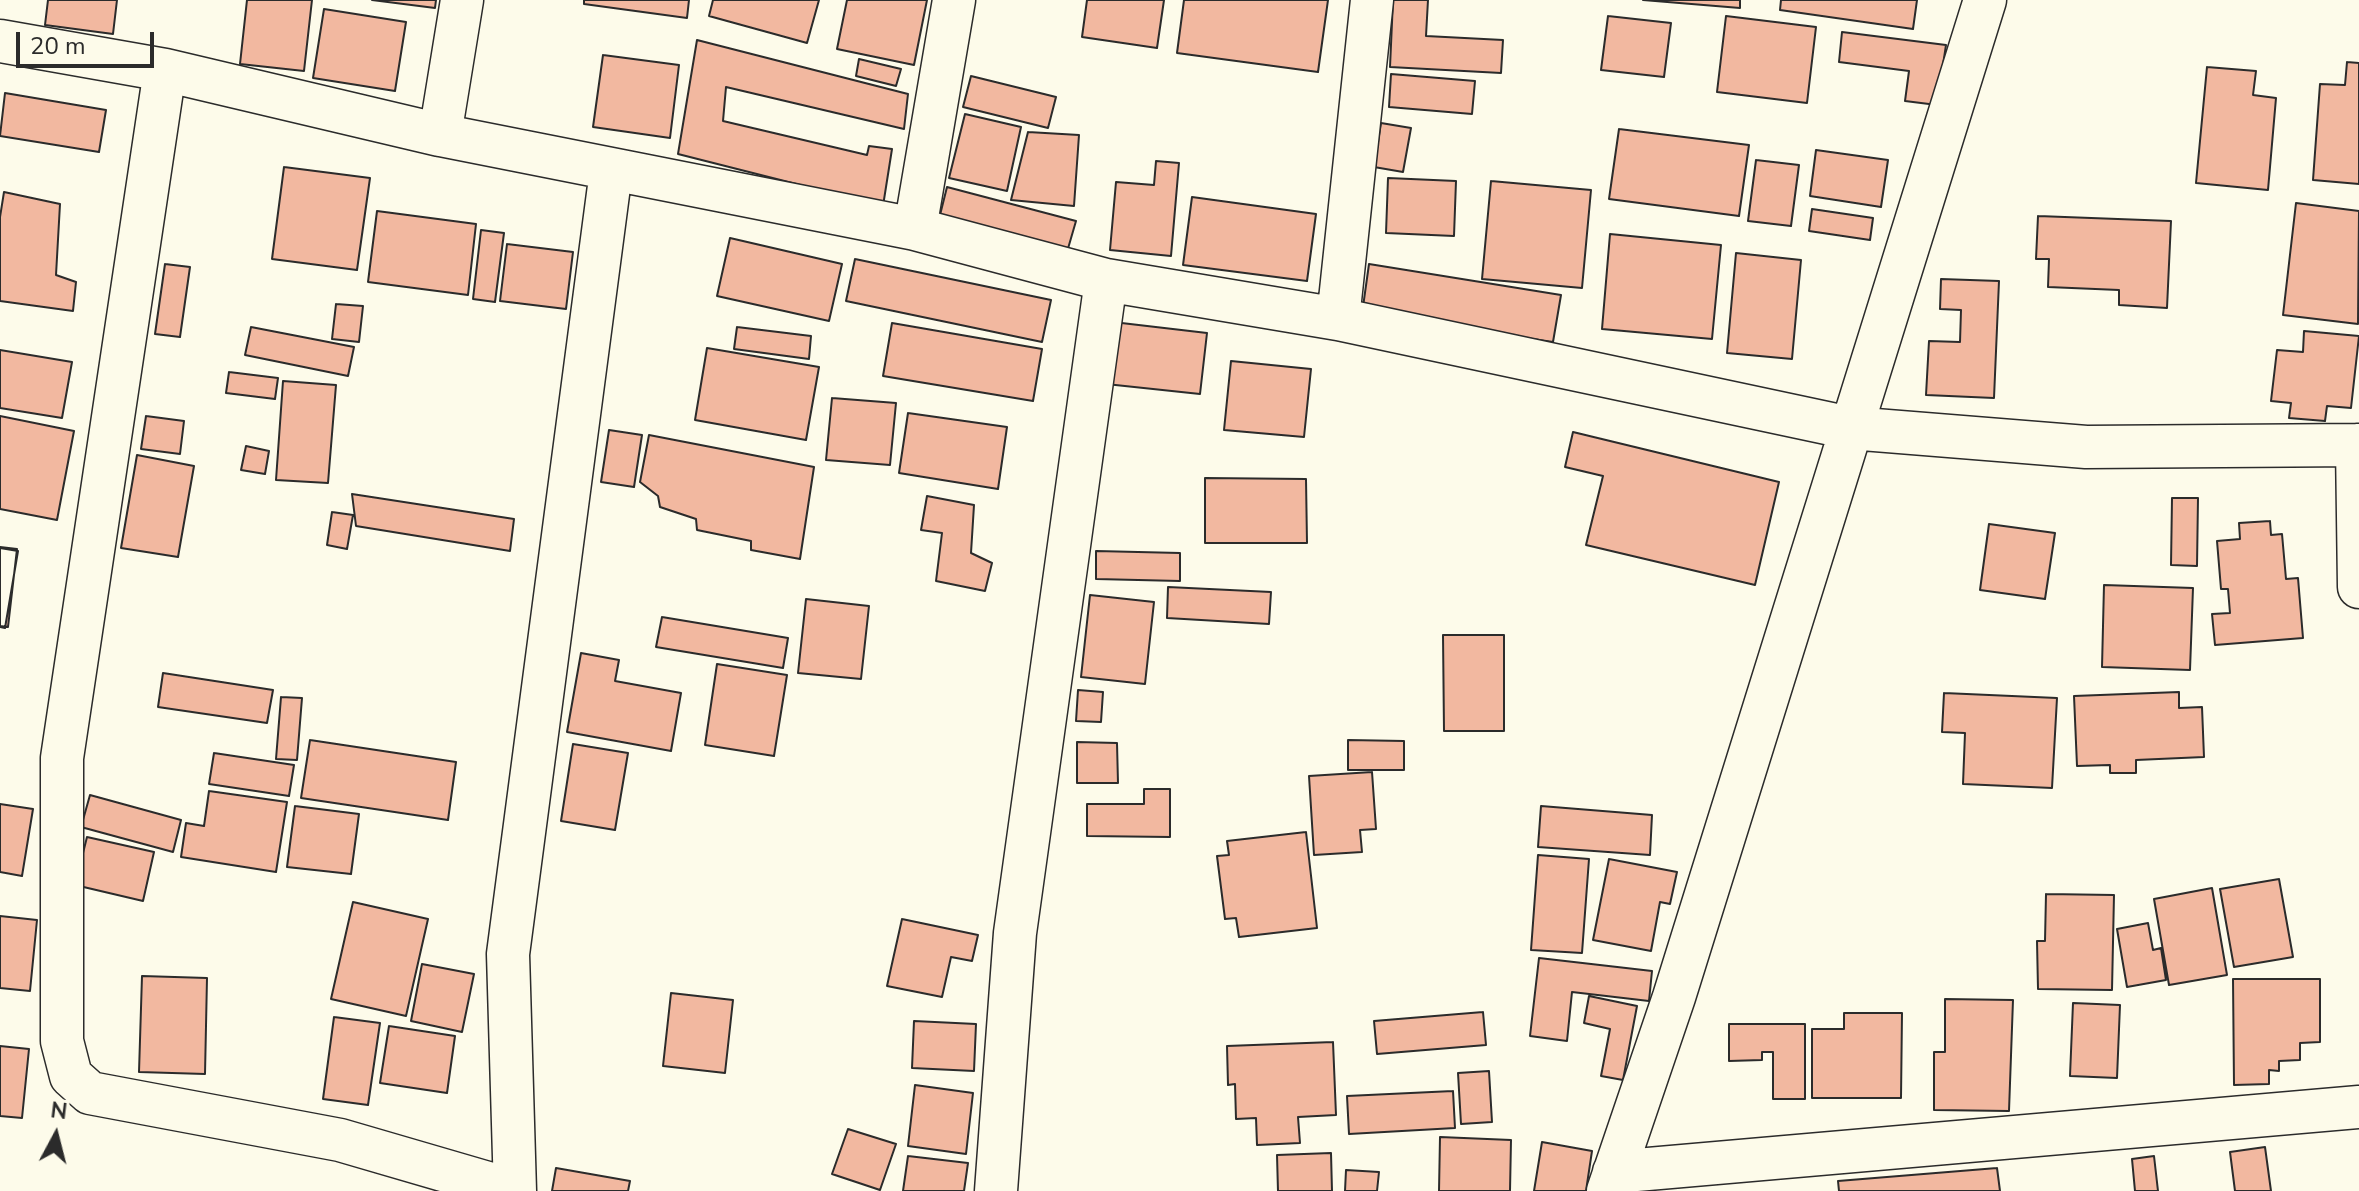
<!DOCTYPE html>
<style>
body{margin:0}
#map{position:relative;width:2359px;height:1191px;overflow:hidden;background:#fdfbea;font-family:"Nunito Sans",sans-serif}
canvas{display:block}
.north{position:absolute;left:16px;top:1095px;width:80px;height:80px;-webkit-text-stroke:6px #fdfbea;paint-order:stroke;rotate:7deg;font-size:22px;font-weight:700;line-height:32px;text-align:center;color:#2b2b2b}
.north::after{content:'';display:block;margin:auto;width:28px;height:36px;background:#2b2b2b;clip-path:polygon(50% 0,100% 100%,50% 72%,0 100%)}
.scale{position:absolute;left:16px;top:32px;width:138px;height:36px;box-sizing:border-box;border:4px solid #2b2b2b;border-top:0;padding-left:10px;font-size:24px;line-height:28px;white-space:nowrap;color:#2b2b2b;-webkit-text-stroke:6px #fdfbea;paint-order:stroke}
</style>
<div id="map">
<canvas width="2359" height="1191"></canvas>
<div class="north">N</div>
<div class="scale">20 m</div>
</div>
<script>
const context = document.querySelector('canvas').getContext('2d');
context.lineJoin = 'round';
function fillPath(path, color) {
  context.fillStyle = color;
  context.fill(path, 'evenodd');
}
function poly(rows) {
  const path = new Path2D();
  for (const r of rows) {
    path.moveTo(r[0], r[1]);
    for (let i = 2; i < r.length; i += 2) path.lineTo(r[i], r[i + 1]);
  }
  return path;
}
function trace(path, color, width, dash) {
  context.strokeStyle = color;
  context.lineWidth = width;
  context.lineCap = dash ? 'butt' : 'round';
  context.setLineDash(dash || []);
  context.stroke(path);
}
const building = poly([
 [48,0,117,0,113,34,45,25,48,0],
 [247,0,312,0,304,71,240,64,247,0],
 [372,0,436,0,435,8,372,0],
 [584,0,689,0,687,18,584,4,584,0],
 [713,0,819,0,807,43,709,16,713,0],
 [847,0,927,0,914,65,837,49,847,0],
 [1087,0,1164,0,1157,48,1082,37,1087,0],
 [1184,0,1328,0,1318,72,1177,53,1184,0],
 [1393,0,1428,0,1426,36,1503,40,1501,73,1390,67,1393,0],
 [1643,0,1740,0,1740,8,1643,0],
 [1781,0,1917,0,1913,29,1780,10,1781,0],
 [324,9,406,22,395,91,313,78,324,9],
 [1608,16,1671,23,1664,77,1601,70,1608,16],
 [1726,16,1816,27,1807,103,1717,92,1726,16],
 [1842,32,1946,45,1937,105,1905,101,1909,71,1839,62,1842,32],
 [697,40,908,94,904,129,726,87,723,121,867,155,869,146,892,149,883,206,678,154,697,40],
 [603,55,679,65,670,138,593,127,603,55],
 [859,59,901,69,896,86,856,76,859,59],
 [2347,62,2359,63,2359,184,2313,180,2320,84,2345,85,2347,62],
 [2207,67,2256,71,2253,95,2276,98,2268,190,2196,183,2207,67],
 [1391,74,1475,81,1472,114,1389,107,1391,74],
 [971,76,1056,97,1048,128,963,107,971,76],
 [5,93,106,110,99,152,0,136,5,93],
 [965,114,1021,127,1007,191,949,178,965,114],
 [1381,123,1411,128,1403,172,1374,167,1381,123],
 [1619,129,1749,145,1739,216,1609,199,1619,129],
 [1028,132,1079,135,1074,206,1011,200,1028,132],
 [1816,150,1888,160,1881,207,1810,196,1816,150],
 [1756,160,1799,165,1791,226,1748,221,1756,160],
 [1156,161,1179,163,1171,256,1110,250,1116,182,1154,185,1156,161],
 [284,167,370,178,357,270,272,259,284,167],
 [1388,178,1456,181,1454,236,1386,233,1388,178],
 [1491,181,1591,190,1582,288,1482,279,1491,181],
 [947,187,1076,221,1067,252,939,219,947,187],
 [4,192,60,204,56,275,76,282,73,311,0,301,0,217,4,192],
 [1192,197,1316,214,1307,281,1183,265,1192,197],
 [2296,203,2359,211,2358,324,2283,315,2296,203],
 [1812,209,1873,218,1870,240,1809,231,1812,209],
 [377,211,476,224,468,295,368,282,377,211],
 [2038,216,2171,221,2167,308,2119,305,2119,290,2048,287,2049,259,2036,259,2038,216],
 [481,230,504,233,495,302,473,299,481,230],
 [1610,234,1721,245,1712,339,1602,329,1610,234],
 [730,238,842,264,829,321,717,296,730,238],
 [507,244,573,252,566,309,500,301,507,244],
 [1736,253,1801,260,1792,359,1727,353,1736,253],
 [855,259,1051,300,1042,342,846,301,855,259],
 [165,264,190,267,180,337,155,334,165,264],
 [1369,264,1561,295,1553,342,1362,314,1369,264],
 [1941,279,1999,281,1994,398,1926,395,1929,341,1960,342,1961,310,1940,309,1941,279],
 [336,304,363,306,359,342,332,339,336,304],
 [1113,322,1207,333,1200,394,1106,384,1113,322],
 [892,323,1042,349,1033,401,883,376,892,323],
 [251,327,354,347,348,376,245,355,251,327],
 [737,327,811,336,809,359,734,349,737,327],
 [2304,331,2359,336,2351,408,2327,406,2325,421,2289,418,2291,403,2271,401,2277,350,2303,352,2304,331],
 [707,348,819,367,806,440,695,420,707,348],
 [0,350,72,362,62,418,0,408,0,350],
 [1231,361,1311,369,1304,437,1224,430,1231,361],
 [229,372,278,378,275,399,226,393,229,372],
 [283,381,336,385,328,483,276,480,283,381],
 [832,398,896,403,890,465,826,460,832,398],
 [908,413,1007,427,998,489,899,473,908,413],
 [0,416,74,431,57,520,0,509,0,416],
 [146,416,184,421,180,454,141,449,146,416],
 [609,430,642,435,634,487,601,482,609,430],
 [1573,432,1779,482,1755,585,1586,545,1603,476,1565,467,1573,432],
 [649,435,814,467,800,559,751,550,751,541,697,530,696,519,660,507,658,496,640,482,649,435],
 [246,446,269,451,265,474,241,470,246,446],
 [137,455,194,466,178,557,121,548,137,455],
 [1205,478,1306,479,1307,543,1205,543,1205,478],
 [352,494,514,519,510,551,356,526,352,494],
 [927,496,974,505,971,553,992,563,985,591,936,581,942,533,921,530,927,496],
 [2172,498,2198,498,2197,566,2171,565,2172,498],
 [332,512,353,515,347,549,327,545,332,512],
 [2270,521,2271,535,2282,534,2286,579,2298,578,2303,638,2215,645,2212,614,2230,613,2228,589,2221,589,2217,541,2240,539,2239,523,2270,521],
 [1989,524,2055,533,2045,599,1980,590,1989,524],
 [0,547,17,549,8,627,0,626,0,547],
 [0,548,18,551,5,628,0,627,0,548],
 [1096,551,1180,553,1180,581,1096,579,1096,551],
 [2104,585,2193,588,2190,670,2102,667,2104,585],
 [1168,587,1271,592,1269,624,1167,618,1168,587],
 [1090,595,1154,602,1145,684,1081,677,1090,595],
 [806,599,869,606,861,679,798,673,806,599],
 [662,617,788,638,783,668,656,647,662,617],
 [1443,635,1504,635,1504,731,1444,731,1443,635],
 [581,653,619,660,615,681,681,693,671,751,567,732,581,653],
 [717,664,787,675,774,756,705,745,717,664],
 [163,673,273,690,267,723,158,707,163,673],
 [1078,690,1103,692,1101,722,1076,721,1078,690],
 [2179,692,2179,708,2202,707,2204,757,2136,760,2136,773,2110,773,2110,765,2077,766,2074,696,2179,692],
 [1944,693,2057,698,2052,788,1963,784,1965,733,1942,732,1944,693],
 [281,697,302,698,297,760,276,759,281,697],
 [310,740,456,762,448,820,301,798,310,740],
 [1348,740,1404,741,1404,770,1348,770,1348,740],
 [1077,742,1117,743,1118,783,1077,783,1077,742],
 [573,744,628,753,615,830,561,821,573,744],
 [214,753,294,765,289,796,209,784,214,753],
 [1372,772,1376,829,1360,830,1362,852,1314,855,1309,776,1372,772],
 [1144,789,1170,789,1170,837,1087,836,1087,804,1144,804,1144,789],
 [209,791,287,802,276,872,181,857,186,823,204,826,209,791],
 [90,795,181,820,173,852,81,827,90,795],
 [0,804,33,809,22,876,0,872,0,804],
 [295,806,359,814,351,874,287,867,295,806],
 [1541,806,1652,815,1650,855,1538,847,1541,806],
 [1306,832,1317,928,1239,937,1236,918,1225,919,1217,856,1229,855,1227,841,1306,832],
 [87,837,154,852,143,901,75,885,87,837],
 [1538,855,1589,859,1582,953,1531,950,1538,855],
 [1609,859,1677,872,1670,904,1660,902,1651,951,1593,940,1609,859],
 [2279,879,2293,957,2234,967,2220,889,2279,879],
 [2212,888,2227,975,2169,985,2154,899,2212,888],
 [2046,894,2114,895,2112,990,2038,989,2037,941,2045,941,2046,894],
 [353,902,428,919,406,1016,331,999,353,902],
 [0,916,37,920,30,991,0,988,0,916],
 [902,919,978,935,972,961,951,957,942,997,887,986,902,919],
 [2148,923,2153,950,2161,948,2166,980,2127,987,2117,929,2148,923],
 [1539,958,1652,971,1649,1001,1572,992,1567,1041,1530,1036,1539,958],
 [422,964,474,974,462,1032,411,1021,422,964],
 [142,976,207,978,205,1074,139,1072,142,976],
 [2233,979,2320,979,2320,1042,2300,1043,2300,1060,2279,1061,2279,1071,2269,1070,2269,1084,2234,1085,2233,979],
 [671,993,733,1000,725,1073,663,1066,671,993],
 [1589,996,1637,1006,1623,1080,1601,1076,1610,1029,1584,1023,1589,996],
 [1945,999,2013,1000,2009,1111,1934,1110,1934,1052,1945,1052,1945,999],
 [2073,1003,2120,1005,2117,1078,2070,1076,2073,1003],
 [1483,1012,1486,1045,1377,1054,1374,1021,1483,1012],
 [1844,1013,1902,1013,1901,1098,1812,1098,1812,1029,1844,1029,1844,1013],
 [334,1017,380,1023,368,1105,323,1099,334,1017],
 [914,1021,976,1024,974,1071,912,1068,914,1021],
 [1729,1024,1805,1024,1805,1099,1773,1099,1773,1052,1762,1052,1762,1060,1729,1061,1729,1024],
 [389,1026,455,1036,447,1093,380,1083,389,1026],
 [1333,1042,1336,1115,1298,1117,1300,1143,1257,1145,1256,1118,1236,1119,1235,1084,1228,1085,1227,1046,1333,1042],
 [0,1046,29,1049,22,1118,0,1116,0,1046],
 [1489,1071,1492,1122,1461,1124,1458,1073,1489,1071],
 [915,1085,973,1093,966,1154,908,1146,915,1085],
 [1453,1091,1455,1128,1349,1134,1347,1096,1453,1091],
 [848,1129,896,1144,880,1190,832,1174,848,1129],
 [1440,1137,1511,1140,1510,1191,1439,1191,1440,1137],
 [1542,1142,1592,1151,1586,1191,1534,1191,1542,1142],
 [2265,1147,2271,1191,2235,1191,2230,1152,2265,1147],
 [1331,1153,1332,1191,1278,1191,1277,1155,1331,1153],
 [908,1156,968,1163,964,1191,903,1191,908,1156],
 [2154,1156,2158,1191,2135,1191,2132,1159,2154,1156],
 [556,1168,630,1181,628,1191,552,1191,556,1168],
 [1997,1168,2000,1191,1839,1191,1838,1181,1997,1168],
 [1346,1170,1379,1172,1377,1191,1345,1191,1346,1170]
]);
fillPath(building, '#f2b8a0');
trace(building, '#2b2b2b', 2);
const street = poly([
 [0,41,165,70,440,135,915,229,1106,280,1338,319,1850,428,2086,447,2359,445],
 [165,70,62,758,62,1041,71,1076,90,1093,340,1140,515,1191],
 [440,135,462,0],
 [915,229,954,0],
 [1338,319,1372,0],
 [2357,445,2359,587],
 [1614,1172,2359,1107],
 [515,1191,508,954,611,171],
 [996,1191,1015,933,1106,280],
 [1608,1191,1674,997,1985,0]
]);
trace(street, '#2b2b2b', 45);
trace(street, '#fdfbea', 42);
</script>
